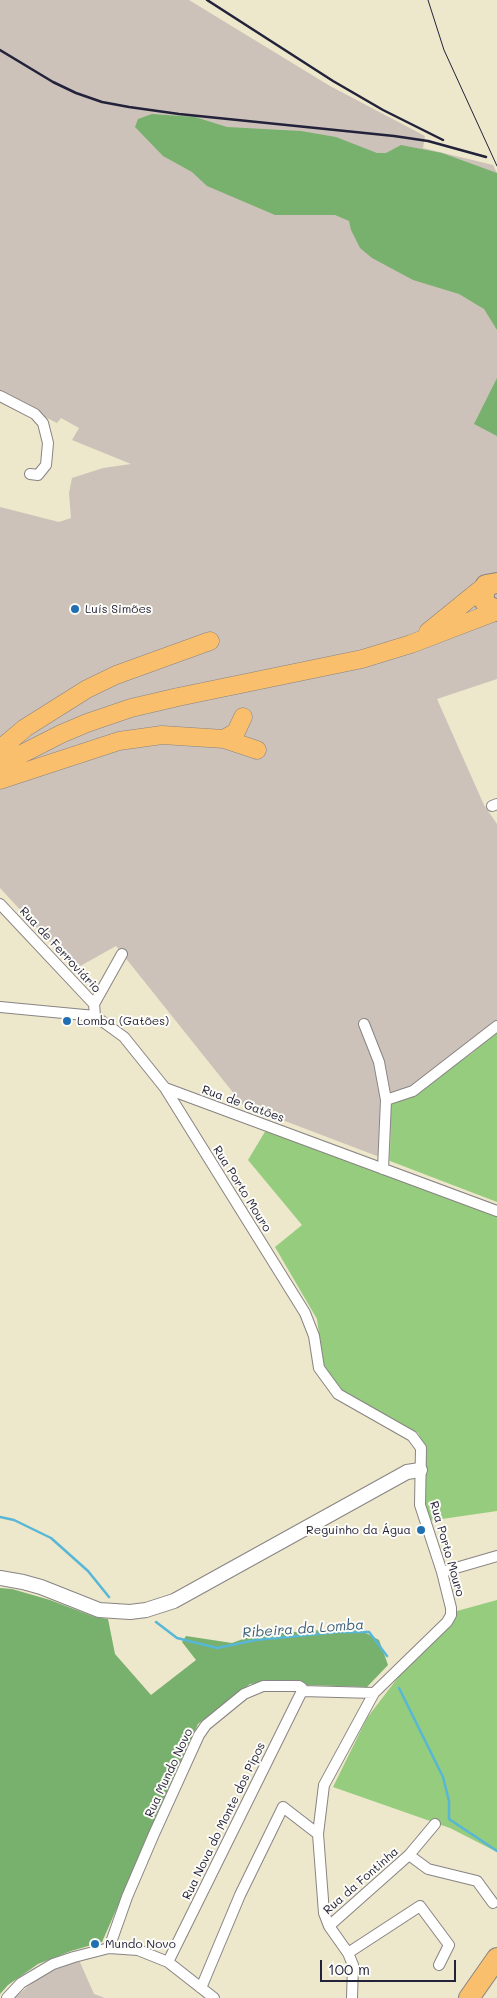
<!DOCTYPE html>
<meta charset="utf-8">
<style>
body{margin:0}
#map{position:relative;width:497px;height:1998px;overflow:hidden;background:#ede7cb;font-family:Mali,sans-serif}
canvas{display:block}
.scale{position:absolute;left:320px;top:1960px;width:136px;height:22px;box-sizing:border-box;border:2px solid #22223b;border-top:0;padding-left:6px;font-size:15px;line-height:18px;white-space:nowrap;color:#22223b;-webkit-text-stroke:4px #fdfcf7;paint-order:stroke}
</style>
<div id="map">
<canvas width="497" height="1998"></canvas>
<div class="scale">100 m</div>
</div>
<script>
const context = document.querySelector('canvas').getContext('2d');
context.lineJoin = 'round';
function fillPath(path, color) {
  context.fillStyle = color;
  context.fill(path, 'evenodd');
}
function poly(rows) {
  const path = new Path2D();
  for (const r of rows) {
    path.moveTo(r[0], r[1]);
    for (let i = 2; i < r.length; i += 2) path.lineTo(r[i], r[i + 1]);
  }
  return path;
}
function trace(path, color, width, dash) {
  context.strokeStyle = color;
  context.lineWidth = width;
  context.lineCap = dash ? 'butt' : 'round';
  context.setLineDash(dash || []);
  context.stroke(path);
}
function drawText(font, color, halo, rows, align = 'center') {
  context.font = font + ' Mali,sans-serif';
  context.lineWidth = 4;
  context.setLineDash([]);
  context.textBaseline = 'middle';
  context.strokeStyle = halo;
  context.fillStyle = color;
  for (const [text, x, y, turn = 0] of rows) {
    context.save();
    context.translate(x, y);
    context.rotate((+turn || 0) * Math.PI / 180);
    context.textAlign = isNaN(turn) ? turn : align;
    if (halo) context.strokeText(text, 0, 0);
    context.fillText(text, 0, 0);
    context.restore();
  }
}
fillPath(poly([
 [0,0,189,0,330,86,425,136,423,148,493,165,497,173,497,679,437,699,484,805,497,824,497,1029,477,1047,474,1052,440,1074,416,1094,391,1104,390,1161,243,1105,116,946,75,969,0,888,0,507,59,522,71,518,69,493,72,478,103,468,131,464,72,440,79,428,61,418,57,423,0,394],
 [79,1960,94,1994,105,1998,14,1998,42,1975]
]), '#cdc2b9');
fillPath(poly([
 [497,1029,497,1202,390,1161,391,1104,416,1094,440,1074,474,1052,477,1047],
 [266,1130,497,1213,497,1511,428,1521,422,1502,427,1451,418,1433,338,1388,323,1363,317,1319,275,1247,302,1225,248,1160],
 [497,1600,497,1852,450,1828,333,1787,367,1718,406,1667,451,1625,457,1611]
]), '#95cc7e');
fillPath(poly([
 [152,114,195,117,227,127,301,131,336,137,377,153,386,153,401,145,442,153,497,173,497,330,484,309,459,294,413,280,372,258,360,248,351,230,349,221,335,215,275,215,207,186,192,172,163,156,135,127,138,119],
 [497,378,497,436,474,424],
 [0,1588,12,1589,50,1600,95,1617,108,1619,115,1654,151,1695,196,1660,182,1642,186,1636,232,1643,254,1635,337,1629,360,1630,379,1640,388,1665,367,1687,307,1685,299,1680,250,1684,198,1724,102,1942,71,1951,38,1964,8,1985,0,1994]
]), '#78b06d');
trace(poly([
 [0,1517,14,1520,51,1538,88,1571,109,1597],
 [156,1622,177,1638,217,1648,256,1640,339,1632,369,1632,387,1656],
 [399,1688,443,1777,449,1801,449,1819,497,1851]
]), '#58b7d6', 2.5);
const minor = poly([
 [0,396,35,414,43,423,48,443,46,465,38,475,30,474],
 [492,806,497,804],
 [0,904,94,1004,95,1016],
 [94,1004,122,954],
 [0,1007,95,1016,124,1037,165,1088,305,1313,314,1336,319,1368,338,1394,412,1436,421,1448,420,1505,442,1572,451,1608,451,1615,447,1622,374,1693,324,1785,318,1834,324,1913,329,1926,348,1953,353,1965,352,1998],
 [364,1024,379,1062,386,1100],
 [165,1088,497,1211],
 [383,1169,386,1100,413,1091,497,1026],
 [442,1572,497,1556],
 [302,1691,374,1693],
 [409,1855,428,1869,477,1881,493,1903],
 [329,1926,409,1855,435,1824],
 [109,1948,127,1897,154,1834,199,1735,206,1725,244,1694,263,1686,299,1686,302,1688,302,1691],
 [348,1953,420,1906,449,1945,439,1965],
 [168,1962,302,1691],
 [201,1988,240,1895,283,1807,318,1834],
 [7,1998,21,1983,53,1964,74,1957,109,1948,138,1950,168,1962,214,1998]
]);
const tertiary = poly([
 [0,1578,23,1582,41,1587,99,1610,130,1612,146,1610,174,1601,407,1472,420,1470]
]);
const trunk = poly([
 [428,632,486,585],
 [224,739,236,732,243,717],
 [0,749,25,728,87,689,116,675,210,641],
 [0,765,61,734,87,723,131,708,178,697,362,659,411,644,497,611],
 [0,780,119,741,162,735,224,739,257,750]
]);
const motorway = poly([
 [497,583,486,585,483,599,487,605,497,611],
 [469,1998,497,1958]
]);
trace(minor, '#888483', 12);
trace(tertiary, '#888483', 16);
trace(trunk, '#888483', 19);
trace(motorway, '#888483', 22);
trace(minor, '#fff', 10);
trace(tertiary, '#fff', 14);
trace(trunk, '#f9bf6d', 18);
trace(motorway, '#f9bf6d', 20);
trace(poly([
 [428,0,444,50,497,166]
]), '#22223b', 1);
trace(poly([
 [207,0,333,81,383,110,443,140],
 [0,50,53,82,76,93,102,102,129,107,179,114,394,136,428,141,486,157]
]), '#22223b', 2.5);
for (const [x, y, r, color] of [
 [75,609,5,"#1f6fb2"],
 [67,1021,5,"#1f6fb2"],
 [421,1530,5,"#1f6fb2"],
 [95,1944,5,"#1f6fb2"]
]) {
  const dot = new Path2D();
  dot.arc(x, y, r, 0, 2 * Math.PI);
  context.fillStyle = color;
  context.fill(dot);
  trace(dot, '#fdfcf7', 2);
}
drawText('12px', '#22223b', '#fdfcf7', [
 ["Luís Simões",85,609],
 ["Lomba (Gatões)",77,1021],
 ["Reguinho da Água",411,1530,"right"],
 ["Mundo Novo",105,1944]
], 'left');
drawText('12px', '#22223b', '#fdfcf7', [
 ["Rua de Ferroviário",60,950,47],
 ["Rua de Gatões",243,1104,20],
 ["Rua Porto Mouro",242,1189,58],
 ["Rua Porto Mouro",447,1549,74],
 ["Rua Mundo Novo",169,1773,-65],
 ["Rua Nova do Monte dos Pipos",224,1821,-64],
 ["Rua da Fontinha",361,1881,-41]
]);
drawText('italic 14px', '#385e79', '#fdfcf7', [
 ["Ribeira da Lomba",303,1629,-4]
]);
</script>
